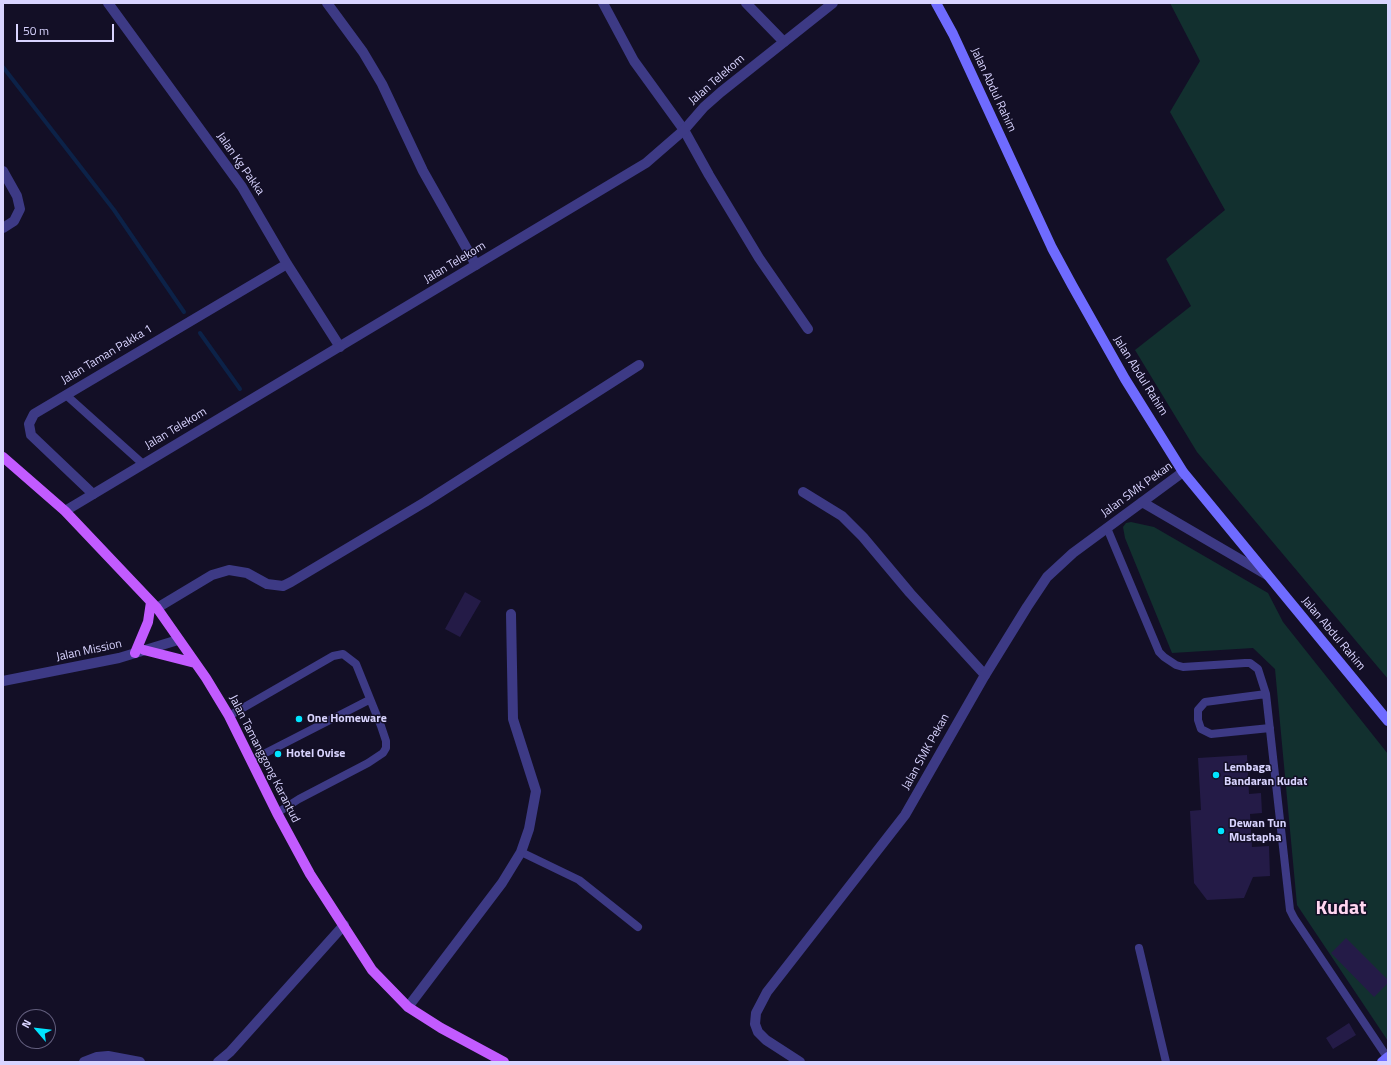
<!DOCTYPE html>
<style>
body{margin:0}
#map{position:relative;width:1391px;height:1065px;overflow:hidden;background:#130f26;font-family:"Titillium Web",sans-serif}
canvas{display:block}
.frame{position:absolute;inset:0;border:4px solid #d9d4ff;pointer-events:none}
.north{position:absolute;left:16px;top:1009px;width:40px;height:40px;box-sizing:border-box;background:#130f26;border:1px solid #625e7d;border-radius:50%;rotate:298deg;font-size:11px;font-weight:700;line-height:16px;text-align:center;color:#d9d4ff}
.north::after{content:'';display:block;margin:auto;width:14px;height:18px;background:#00e5ff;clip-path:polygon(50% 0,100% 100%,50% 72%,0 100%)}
.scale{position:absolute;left:16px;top:24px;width:98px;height:18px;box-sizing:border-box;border:2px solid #d9d4ff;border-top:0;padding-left:5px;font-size:12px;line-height:14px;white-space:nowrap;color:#d9d4ff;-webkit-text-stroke:3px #130f26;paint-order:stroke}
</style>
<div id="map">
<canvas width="1391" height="1065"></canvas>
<div class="frame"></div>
<div class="north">N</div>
<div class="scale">50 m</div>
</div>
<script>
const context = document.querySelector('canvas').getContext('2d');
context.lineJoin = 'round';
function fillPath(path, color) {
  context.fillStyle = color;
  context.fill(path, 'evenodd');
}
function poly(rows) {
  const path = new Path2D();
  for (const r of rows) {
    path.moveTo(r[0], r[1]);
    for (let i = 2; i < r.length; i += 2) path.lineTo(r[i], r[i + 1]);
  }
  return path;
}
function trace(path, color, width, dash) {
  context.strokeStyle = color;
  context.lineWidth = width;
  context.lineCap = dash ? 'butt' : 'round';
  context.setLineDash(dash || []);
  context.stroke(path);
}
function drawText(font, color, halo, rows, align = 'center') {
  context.font = font + ' "Titillium Web",sans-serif';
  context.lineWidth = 3;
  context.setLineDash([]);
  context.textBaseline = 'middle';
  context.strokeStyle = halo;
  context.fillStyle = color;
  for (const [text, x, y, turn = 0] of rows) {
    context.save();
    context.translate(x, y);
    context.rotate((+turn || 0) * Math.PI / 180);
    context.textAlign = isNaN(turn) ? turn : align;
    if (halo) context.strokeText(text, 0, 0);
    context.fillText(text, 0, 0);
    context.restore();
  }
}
fillPath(poly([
 [1170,3,1388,3,1388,679,1197,452,1135,350,1191,306,1166,259,1225,210,1170,112,1200,61],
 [1131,522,1154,527,1268,593,1283,622,1388,754,1388,1041,1297,905,1275,669,1253,648,1172,653,1125,538,1123,527,1126,523]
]), '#12302f');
trace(poly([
 [3,67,114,210,184,312],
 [200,333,240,389]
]), '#0c2248', 4);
fillPath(poly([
 [465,592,481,601,460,637,445,629],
 [1247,755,1249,794,1261,793,1262,813,1250,814,1252,847,1269,846,1270,876,1253,877,1244,898,1207,900,1194,883,1190,811,1201,810,1198,758],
 [1346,938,1388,980,1388,983,1374,997,1331,953],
 [1349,1023,1356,1035,1333,1049,1326,1038]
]), '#241b47');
trace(poly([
 [66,395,143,464],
 [1107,528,1159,652,1164,657,1176,665,1183,667,1245,663,1250,663,1258,669,1266,694,1290,910,1294,918,1387,1057],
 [1266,694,1205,702,1198,710,1198,720,1201,729,1211,734,1270,728],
 [229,716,333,656,343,654,356,664,381,726,386,741,386,748,383,753,368,763,299,799,277,813],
 [252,760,369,700],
 [521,852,579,880,638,927],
 [1139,948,1166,1062]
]), '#3d3a85', 8);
trace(poly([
 [108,3,242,187,287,264,340,347],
 [327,3,363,52,382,84,423,171,476,265],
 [603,3,634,61,684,130,709,175,759,258,808,329],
 [746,3,784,42],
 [3,171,17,196,20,209,14,221,3,228],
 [803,492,842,516,863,537,910,593,985,675],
 [93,494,31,435,29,424,34,414,287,264],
 [157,608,212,575,229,570,247,573,267,584,283,586,291,582,425,502,639,365],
 [408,1007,502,883,521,852,529,829,536,791,513,719,511,614],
 [84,1062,97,1057,108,1056,140,1062],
 [218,1062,230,1052,344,925]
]), '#3d3a85', 10);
trace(poly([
 [1142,502,1267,575],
 [65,511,646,163,684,130,704,107,721,92,833,3],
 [3,681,119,658,178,640],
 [800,1062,766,1040,758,1032,755,1024,756,1013,767,992,905,815,985,675,1027,607,1047,577,1073,553,1183,472]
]), '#3d3a85', 10);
trace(poly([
 [936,3,953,34,1052,248,1072,285,1125,379,1183,472,1388,721],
 [1382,1062,1388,1057]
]), '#6f6bff', 10);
trace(poly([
 [3,457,65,511,157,608,206,678,229,716,277,813,310,874,372,970,408,1007,441,1028,504,1062],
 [144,650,195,663],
 [135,653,148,622,151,602]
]), '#c25bff', 10);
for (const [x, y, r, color] of [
 [299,719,4,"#00e5ff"],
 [278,754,4,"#00e5ff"],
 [1216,775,4,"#00e5ff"],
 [1221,831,4,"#00e5ff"]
]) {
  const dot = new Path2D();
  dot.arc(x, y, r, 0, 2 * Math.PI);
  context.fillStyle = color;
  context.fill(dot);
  trace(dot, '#130f26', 1.5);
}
drawText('12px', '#d9d4ff', '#130f26', [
 ["Jalan Telekom",717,80,-41],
 ["Jalan Abdul Rahim",993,90,65],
 ["Jalan Kg Pakka",240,164,55],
 ["Jalan Telekom",455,263,-31],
 ["Jalan Taman Pakka 1",107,355,-31],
 ["Jalan Abdul Rahim",1140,376,58],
 ["Jalan Telekom",176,429,-31],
 ["Jalan SMK Pekan",1137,490,-36],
 ["Jalan Abdul Rahim",1333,634,50],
 ["Jalan Mission",89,651,-12],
 ["Jalan SMK Pekan",926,752,-61],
 ["Jalan Tamanggong Karantud",264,759,63]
]);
drawText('bold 12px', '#d9d4ff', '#130f26', [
 ["One Homeware",307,719],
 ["Hotel Ovise",286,754],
 ["Lembaga",1224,768],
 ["Bandaran Kudat",1224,782],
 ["Dewan Tun",1229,824],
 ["Mustapha",1229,838]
], 'left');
drawText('bold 20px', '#ffd6f0', '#130f26', [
 ["Kudat",1341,909]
]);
</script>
